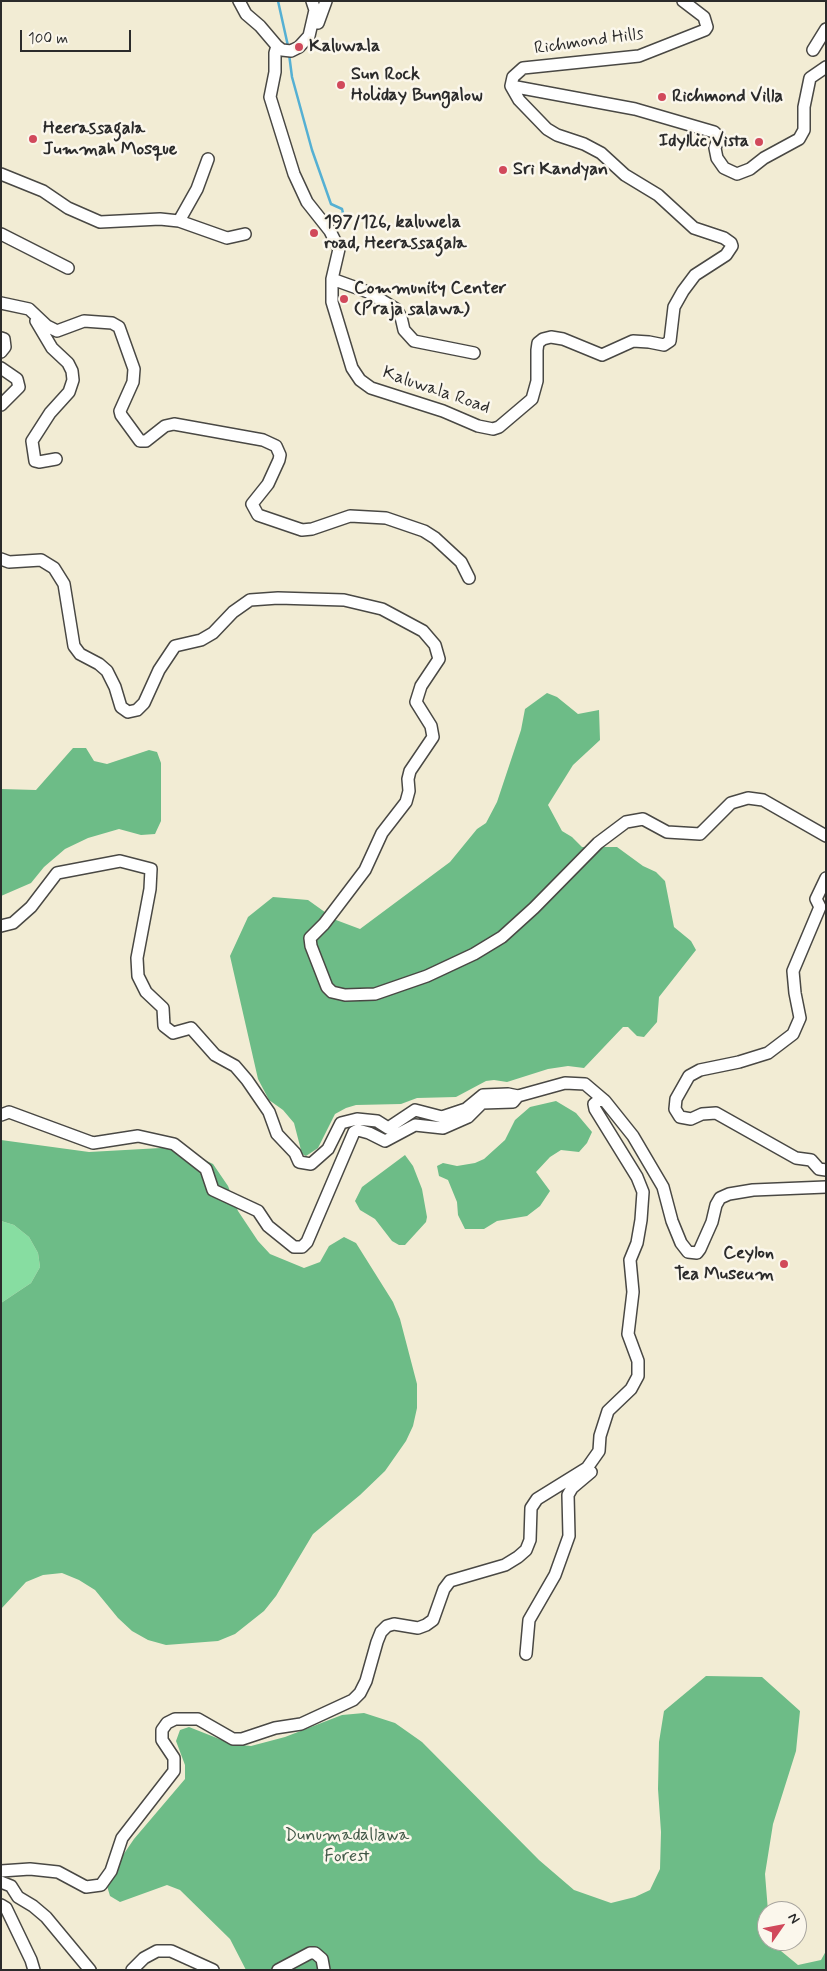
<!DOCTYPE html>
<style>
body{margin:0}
#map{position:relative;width:827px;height:1971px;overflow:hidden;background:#f2ecd4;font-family:Mynerve,sans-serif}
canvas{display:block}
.frame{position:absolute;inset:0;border:2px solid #2b2b2b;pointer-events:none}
.north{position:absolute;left:757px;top:1901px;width:50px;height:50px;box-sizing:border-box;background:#fbf7ec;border:1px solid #a8a59f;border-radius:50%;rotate:57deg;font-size:14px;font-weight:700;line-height:20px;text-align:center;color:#2b2b2b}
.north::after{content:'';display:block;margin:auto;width:18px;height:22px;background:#d1495b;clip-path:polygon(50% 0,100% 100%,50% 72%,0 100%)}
.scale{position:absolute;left:20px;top:30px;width:111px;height:22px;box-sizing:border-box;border:2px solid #2b2b2b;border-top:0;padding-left:6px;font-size:15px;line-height:18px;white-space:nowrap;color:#2b2b2b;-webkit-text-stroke:4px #fbf7ec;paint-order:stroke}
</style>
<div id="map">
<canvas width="827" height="1971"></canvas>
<div class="frame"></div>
<div class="north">N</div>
<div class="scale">100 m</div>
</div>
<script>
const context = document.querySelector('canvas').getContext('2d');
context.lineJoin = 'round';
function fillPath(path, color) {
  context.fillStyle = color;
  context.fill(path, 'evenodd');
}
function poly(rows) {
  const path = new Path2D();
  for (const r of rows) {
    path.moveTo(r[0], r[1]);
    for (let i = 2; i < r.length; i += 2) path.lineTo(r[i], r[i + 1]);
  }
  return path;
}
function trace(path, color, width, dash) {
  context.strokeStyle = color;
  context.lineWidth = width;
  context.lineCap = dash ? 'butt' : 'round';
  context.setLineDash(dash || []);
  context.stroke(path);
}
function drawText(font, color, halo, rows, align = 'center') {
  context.font = font + ' Mynerve,sans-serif';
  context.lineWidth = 5;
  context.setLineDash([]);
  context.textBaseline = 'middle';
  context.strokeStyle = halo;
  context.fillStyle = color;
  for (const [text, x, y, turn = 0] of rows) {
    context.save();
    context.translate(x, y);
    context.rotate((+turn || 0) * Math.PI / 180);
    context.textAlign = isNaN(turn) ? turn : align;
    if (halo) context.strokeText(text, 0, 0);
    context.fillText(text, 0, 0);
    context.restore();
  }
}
fillPath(poly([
 [1,1221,14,1225,29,1237,38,1253,40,1267,31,1283,1,1303]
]), '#87dda1');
fillPath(poly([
 [547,693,557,697,578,714,599,710,600,740,573,765,548,805,562,831,572,837,582,847,617,847,643,866,656,872,665,881,674,927,691,941,696,950,659,997,657,1022,644,1037,637,1036,628,1027,623,1027,584,1068,568,1066,548,1069,507,1082,494,1080,486,1081,456,1097,417,1098,401,1104,356,1105,346,1108,335,1114,318,1148,306,1156,302,1154,294,1123,283,1110,269,1100,258,1079,230,956,248,917,273,897,308,900,336,920,360,929,450,862,477,829,486,823,497,802,521,730,525,709],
 [73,748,86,748,94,761,107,764,149,750,157,752,161,763,161,821,155,834,141,835,119,829,88,838,65,849,44,867,31,883,1,896,1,789,36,790],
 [556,1101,576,1113,592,1132,587,1143,579,1152,561,1150,550,1157,536,1172,550,1191,540,1206,527,1216,497,1221,484,1229,465,1229,458,1215,457,1202,448,1180,439,1176,437,1166,443,1163,457,1166,475,1163,484,1159,505,1140,515,1120,530,1107],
 [1,1140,89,1152,161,1148,180,1148,213,1164,228,1186,238,1211,258,1241,270,1254,304,1268,320,1262,329,1246,344,1237,356,1243,393,1302,400,1319,417,1384,417,1408,413,1426,406,1441,385,1471,360,1495,313,1534,276,1596,264,1611,235,1634,218,1641,166,1645,148,1640,132,1631,118,1618,95,1590,79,1580,62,1573,43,1575,26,1582,1,1609,1,1303,31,1283,40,1267,38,1253,29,1237,14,1225,1,1221],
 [405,1155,413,1166,422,1189,427,1217,426,1222,405,1245,399,1245,392,1241,375,1219,360,1210,355,1201,362,1187],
 [706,1676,762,1677,800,1711,796,1751,773,1824,765,1874,768,1911,767,1941,777,1941,781,1951,798,1965,821,1960,826,1951,826,1970,246,1970,230,1939,180,1890,167,1885,120,1902,110,1896,107,1886,121,1858,134,1839,185,1779,185,1765,176,1741,180,1730,189,1727,232,1744,251,1746,285,1737,342,1715,364,1713,395,1723,422,1742,539,1860,574,1890,611,1903,635,1897,650,1890,660,1869,661,1832,658,1789,659,1742,664,1711]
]), '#6dbc87');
trace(poly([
 [278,1,288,46],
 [289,54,292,77,312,150,331,204,342,209,343,213]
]), '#55b0d3', 2.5);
const minor = poly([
 [239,1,246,14,260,26,277,46,282,50,291,51,299,47,309,36,315,10,312,1],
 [318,23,326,1],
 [277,46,275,53,275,72,270,97,294,174,307,202,330,231,339,249,332,279,332,302,352,368,360,380,371,388,443,411,478,426,493,429,499,427,532,399,537,381,537,350,538,343,543,339,551,337,563,339,602,355,633,341,649,342,664,345,670,341,674,307,683,291,695,275,726,255,732,246,731,243,724,238,694,228,658,195,625,175,601,153,584,144,557,135,547,129,519,100,511,86,513,77,523,68,639,56,705,30,707,27,704,17,683,1],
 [813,50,826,29],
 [511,86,635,109,714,132,719,137,715,148,717,158,724,168,737,174,750,169,764,158,799,139,804,130,804,107,810,78,826,67],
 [1,174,43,191,68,208,100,222,160,219,179,221,227,238,245,234],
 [179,221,197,189,208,159],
 [1,234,68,268],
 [332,279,368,292,396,309,401,317,404,330,414,341,474,353],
 [1,303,29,309,47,326,57,331,84,321,112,323,119,327,134,369,133,382,120,411,121,415,140,441,146,441,165,426,174,424,263,440,276,446,280,455,279,460,268,484,252,504,258,515,302,530,312,529,350,516,386,518,424,531,435,538,461,562,469,578],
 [36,321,52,348,68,363,72,371,73,380,69,392,50,413,32,441,35,461,39,462,56,459],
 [1,338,4,339,5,347,1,352],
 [1,368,17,379,19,387,1,405],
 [1,559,9,562,41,560,54,568,64,584,74,646,80,654,99,664,107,671,115,687,121,707,128,712,137,710,144,703,159,670,175,646,201,640,213,633,233,612,250,600,278,598,344,600,382,609,423,631,435,645,439,659,421,686,416,702,431,726,433,737,410,771,408,779,409,791,406,802,382,833,365,870,324,924,310,938,311,946,327,987,332,992,345,995,375,994,427,976,474,954,502,937,534,908,598,843,626,822,643,819,667,832,700,834,731,803,748,798,763,800,826,836],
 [826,878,816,899,820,907,793,971,795,993,800,1018,793,1034,768,1053,739,1062,700,1070,689,1076,676,1099,675,1109,680,1117,691,1119,702,1114,716,1113,796,1158,811,1160,819,1169,826,1170],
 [1,926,13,923,31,907,57,873,120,861,151,869,150,889,137,958,138,976,146,992,163,1008,164,1026,173,1033,191,1028,215,1055,235,1066,247,1080,269,1112,277,1134,295,1153,299,1162,311,1164,328,1149,341,1123,357,1119,377,1121,388,1128,415,1110,442,1117,466,1109,483,1095,508,1094,518,1096,513,1102,482,1103,468,1117,443,1128,415,1125,385,1141,369,1133,358,1130,354,1132,307,1242,302,1247,294,1247,268,1226,258,1211,213,1190,206,1169,174,1144,138,1136,93,1143,9,1112,1,1115],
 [518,1096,565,1083,585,1084,605,1101],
 [526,1654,529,1620,555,1575,569,1536,568,1495,572,1488,591,1472],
 [1,1871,30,1869,58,1872,86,1887,101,1885,111,1871,122,1838,174,1771,174,1758,162,1740,162,1730,167,1723,175,1719,198,1719,233,1739,242,1739,275,1728,301,1724,353,1700,360,1693,366,1681,377,1642,381,1632,387,1626,394,1624,418,1628,426,1625,433,1620,444,1589,450,1581,505,1565,518,1557,526,1550,530,1540,531,1508,537,1499,587,1468,599,1451,600,1436,608,1411,631,1389,638,1376,638,1361,628,1334,633,1292,630,1260,637,1243,641,1220,643,1192,637,1177,595,1109,594,1104,599,1100,605,1101,633,1136,663,1187,672,1221,681,1243,688,1252,697,1253,700,1249,712,1222,716,1205,720,1198,729,1194,753,1190,826,1187],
 [1,1882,11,1886,18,1897,33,1906,46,1917,90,1970],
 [1,1905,6,1908,31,1960,34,1970],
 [132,1970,144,1958,157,1951,171,1951,213,1970],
 [278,1970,310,1953,315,1953,322,1959,324,1970]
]);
trace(minor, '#494844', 14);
trace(minor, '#fff', 11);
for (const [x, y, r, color] of [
 [299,47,5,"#d1495b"],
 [341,85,5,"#d1495b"],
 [662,97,5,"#d1495b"],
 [33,139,5,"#d1495b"],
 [759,142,5,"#d1495b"],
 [503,170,5,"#d1495b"],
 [314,233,5,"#d1495b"],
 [344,299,5,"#d1495b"],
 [784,1264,5,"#d1495b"]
]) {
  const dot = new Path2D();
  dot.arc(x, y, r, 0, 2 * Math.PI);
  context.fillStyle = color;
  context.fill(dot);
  trace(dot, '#fbf7ec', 2);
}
drawText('18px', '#2b2b2b', '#fbf7ec', [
 ["Richmond Hills",589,42,-8],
 ["Kaluwala Road",436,391,19]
]);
drawText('bold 18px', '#2b2b2b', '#fbf7ec', [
 ["Kaluwala",309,47],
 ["Sun Rock",351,75],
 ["Holiday Bungalow",351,96],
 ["Richmond Villa",672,97],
 ["Heerassagala",43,129],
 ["Jummah Mosque",43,150],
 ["Idyllic Vista",749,142,"right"],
 ["Sri Kandyan",513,170],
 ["197/126, kaluwela",324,223],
 ["road, Heerassagala",324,244],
 ["Community Center",354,289],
 ["(Praja salawa)",354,310],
 ["Ceylon",774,1254,"right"],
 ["Tea Museum",774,1275,"right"]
], 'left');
drawText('18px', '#425848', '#fbf7ec', [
 ["Dunumadallawa",347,1836],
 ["Forest",347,1857]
]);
</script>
